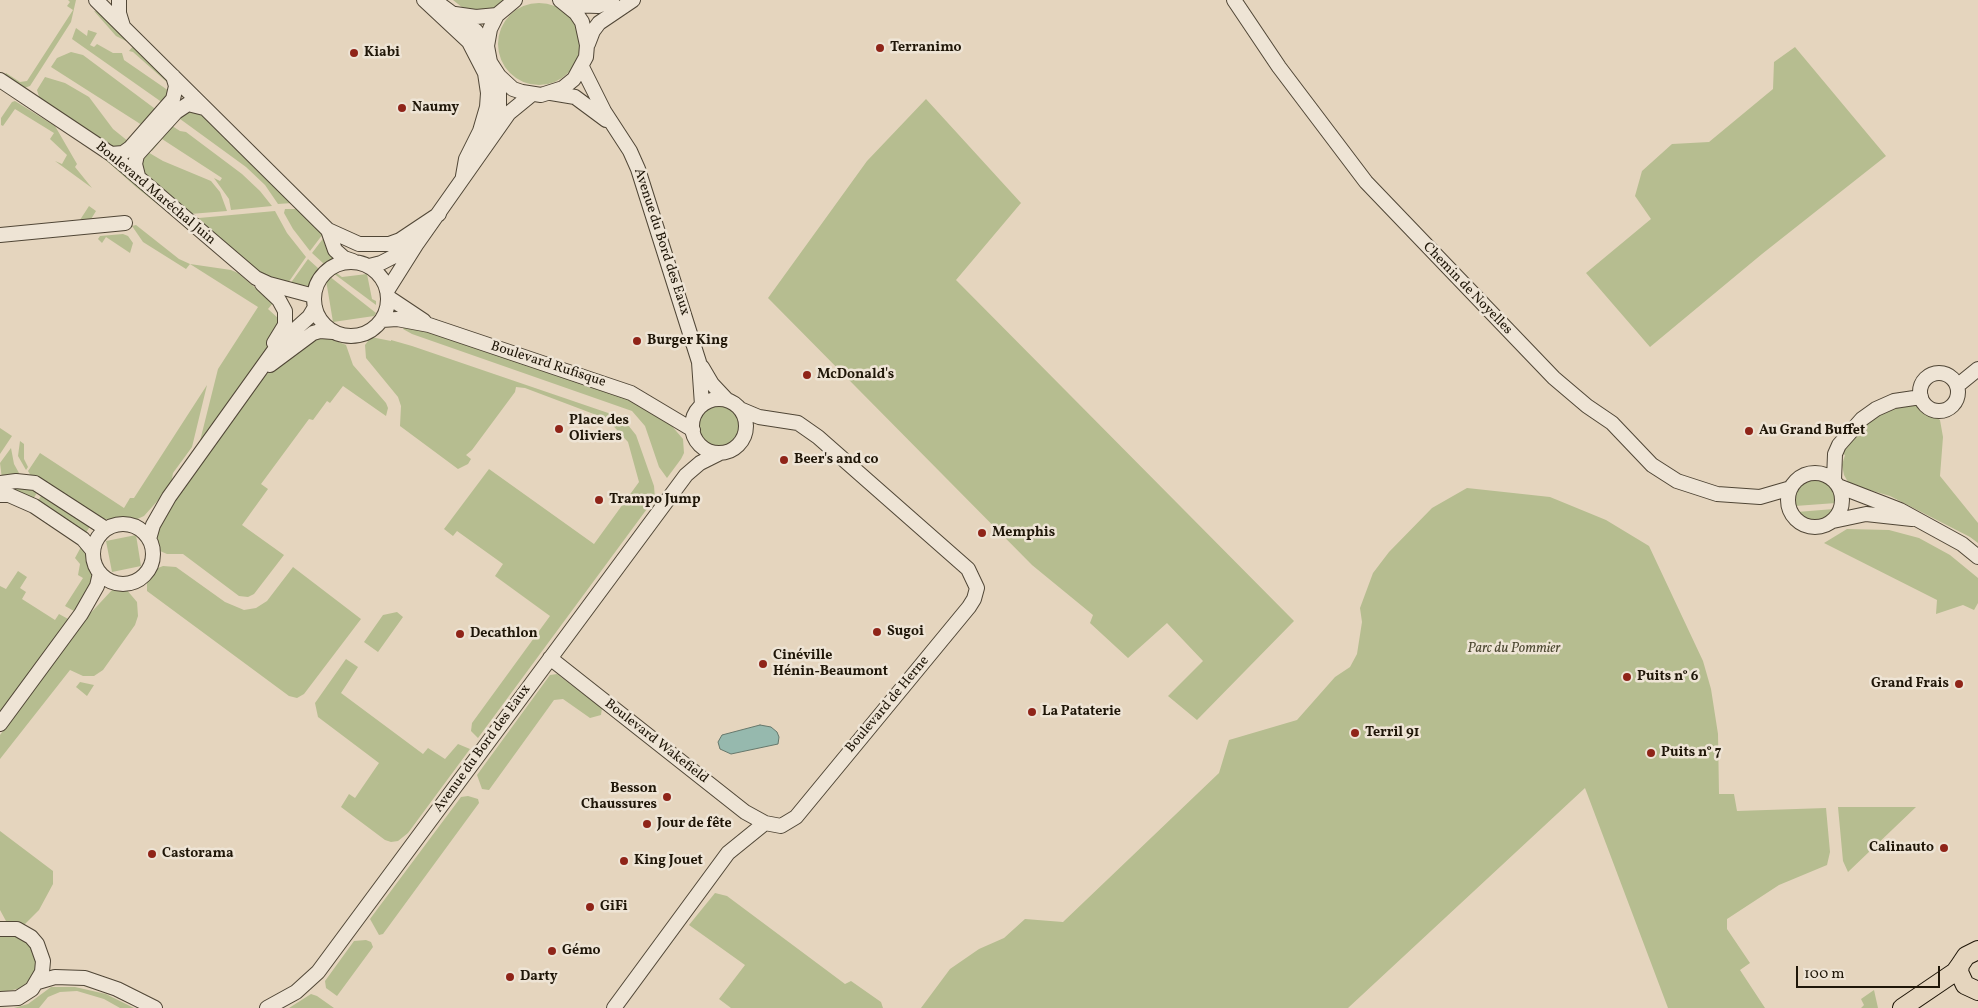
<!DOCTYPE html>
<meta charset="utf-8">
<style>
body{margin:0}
#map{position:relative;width:1978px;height:1008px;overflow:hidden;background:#e5d5be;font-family:Vollkorn,serif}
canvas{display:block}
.scale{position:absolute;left:1796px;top:966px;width:144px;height:22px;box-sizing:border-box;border:2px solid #1f1608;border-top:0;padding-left:6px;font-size:15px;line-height:18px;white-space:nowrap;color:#1f1608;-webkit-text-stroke:4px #eee4d5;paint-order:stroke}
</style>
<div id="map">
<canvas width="1978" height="1008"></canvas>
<div class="scale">100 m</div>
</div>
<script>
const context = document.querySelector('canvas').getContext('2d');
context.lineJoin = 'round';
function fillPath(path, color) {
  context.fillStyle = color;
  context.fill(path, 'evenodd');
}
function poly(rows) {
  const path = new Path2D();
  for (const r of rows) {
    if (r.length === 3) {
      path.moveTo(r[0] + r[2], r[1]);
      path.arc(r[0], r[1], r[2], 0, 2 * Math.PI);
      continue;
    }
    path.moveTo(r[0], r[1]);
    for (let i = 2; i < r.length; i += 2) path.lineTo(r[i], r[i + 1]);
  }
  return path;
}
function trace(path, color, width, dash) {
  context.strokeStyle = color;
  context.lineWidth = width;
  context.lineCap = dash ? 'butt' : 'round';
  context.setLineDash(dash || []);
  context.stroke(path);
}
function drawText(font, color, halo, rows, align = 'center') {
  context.font = font + ' Vollkorn,serif';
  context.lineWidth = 5;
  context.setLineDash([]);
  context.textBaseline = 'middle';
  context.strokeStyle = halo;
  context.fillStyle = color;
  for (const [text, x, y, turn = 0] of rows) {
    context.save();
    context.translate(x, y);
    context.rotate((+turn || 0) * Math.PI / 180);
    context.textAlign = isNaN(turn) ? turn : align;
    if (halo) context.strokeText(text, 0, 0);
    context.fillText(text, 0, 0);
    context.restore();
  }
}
fillPath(poly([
 [68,0,76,0,71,22,30,86,24,88,3,77,6,73,20,82,27,81,73,10,67,6,70,2],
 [453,0,505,0,497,7,481,13,463,8],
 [539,44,41],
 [94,11,100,12,131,42,130,43,116,36],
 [76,28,87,36,88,30,97,33,90,45,94,47,97,44,113,53,122,53,124,60,169,91,163,103,72,39],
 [134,45,166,77,169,84,133,52,129,51],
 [1795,47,1886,156,1762,254,1650,347,1586,273,1651,219,1635,196,1642,171,1672,144,1709,142,1773,89,1774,62],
 [71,52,83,55,158,111,145,127,51,67,57,58],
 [45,77,65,83,89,97,113,129,129,142,118,148,107,144,40,100,37,90],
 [926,99,1021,203,956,280,1294,621,1197,720,1168,696,1203,661,1167,623,1128,658,1090,623,1093,615,1032,565,768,298,867,161],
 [15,101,55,126,77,164,75,167,92,188,55,161,62,164,67,155,50,139,54,133,15,109,3,126,1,125,1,118,12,102],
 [198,109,292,203,278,204,265,185,246,167,176,116,180,111],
 [169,124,180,131,186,132,242,174,260,191,272,206,231,210,229,199,214,178,220,181,222,178,162,139,152,151,148,149],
 [99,151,175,215,171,215,136,187,100,155],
 [146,151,163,161,211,181,220,192,227,211,190,214,143,173,139,160],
 [89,206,96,211,88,224,78,223],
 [285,209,298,209,323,234,310,251,293,229,284,213],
 [275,211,287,233,306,257,288,283,265,278,198,221,199,218],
 [136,225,179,259,190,264,231,270,238,273,273,303,268,309,279,319,273,339,199,445,218,369,258,307,190,264,186,269,143,242,132,226],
 [123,234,128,236,133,243,130,253,106,237,102,243,98,239,100,236],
 [325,236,333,259,324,264,312,253],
 [308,259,319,269,310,286,290,284],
 [335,272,342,277,367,274,372,299,376,301,376,305,333,273],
 [329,276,376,313,374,316,333,322,326,280],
 [406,324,626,396,673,422,671,425,683,439,684,453,681,459,667,478,659,467,645,426,632,411,412,334,403,329],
 [322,335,346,345,353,365,386,403,388,408,386,416,343,386,330,403,327,401,313,420,309,419,261,484,268,489,242,525,284,555,254,594,248,597,239,596,183,554,167,554,160,551,155,539,155,531,174,499,264,377,273,368],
 [371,337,391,341,391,340,412,346,617,416,624,420,636,435,654,486,655,498,478,738,471,731,472,723,550,616,495,576,503,564,457,531,453,536,444,529,489,469,594,544,639,482,628,442,607,419,525,388,516,387,515,392,472,450,466,455,471,459,468,464,458,469,400,426,401,406,398,397,366,358,365,345],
 [207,385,192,447,173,473,171,484,161,497,144,516,135,520,100,519,31,476,28,471,40,453,124,508,130,498,134,498],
 [1906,404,1918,406,1940,420,1943,437,1940,476,1978,523,1978,543,1970,537,1890,496,1856,486,1848,482,1844,475,1842,465,1845,455,1841,453,1867,423,1889,409],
 [719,426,20],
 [0,428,12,436,0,454],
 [20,441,24,444,24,459,28,467,26,470,18,456],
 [11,448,14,464,19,473,16,478,2,479,0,463],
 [1813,480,1823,481,1830,486,1836,497,1836,503,1795,506,1797,489,1805,482],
 [0,486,28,487,38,491,32,501],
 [1467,488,1550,497,1606,520,1649,546,1703,661,1711,689,1718,734,1719,794,1734,794,1737,811,1826,808,1830,852,1827,865,1779,885,1727,919,1727,929,1750,963,1740,970,1765,1008,1668,1008,1585,788,1348,1008,921,1008,950,969,979,949,1004,938,1025,919,1063,922,1219,773,1229,740,1297,720,1335,677,1350,667,1357,654,1362,622,1360,608,1373,573,1389,552,1432,508],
 [45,495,91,525,85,534,37,502,41,496],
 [1834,509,1828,517,1816,521,1805,518,1797,512],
 [1847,529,1889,530,1919,538,1950,555,1978,578,1978,603,1974,610,1963,605,1936,614,1937,600,1824,543],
 [136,535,141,566,112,572,106,541],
 [82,545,89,554,95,577,77,611,74,611,65,606,83,578,78,575,80,564,75,558],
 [163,566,176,567,225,602,244,610,256,608,267,601,293,567,361,619,304,694,297,698,289,696,147,591,147,581,153,570],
 [18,571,27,577,20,588,26,592,22,599,55,620,59,614,70,620,0,715,0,586,6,589],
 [126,589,137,602,138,616,135,625,103,670,94,676,83,676,70,670,0,759,0,735,86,618,112,590],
 [397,612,403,617,378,652,364,642,383,615],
 [346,659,358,667,341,693,423,754,428,748,445,759,458,744,470,749,408,833,398,841,391,842,385,840,341,807,349,794,355,798,379,763,318,717,315,703],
 [557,674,602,708,601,715,590,718,563,699,554,700,489,790,482,789,477,775,550,675],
 [80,682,94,685,87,696,76,687],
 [468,796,478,799,479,803,383,934,379,935,370,919,461,797],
 [1838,807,1916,807,1848,872,1843,861],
 [0,831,53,871,53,884,39,910,22,927,6,921,0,910],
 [715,893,727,896,845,984,851,981,881,1002,883,1008,731,1008,719,999,745,965,689,925],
 [14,934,30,945,37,963,35,973,22,988,3,992,0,991,0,935],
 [366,940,371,942,373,947,337,996,326,988,325,981,354,941],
 [51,987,75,987,106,994,134,1008,120,1008,104,999,77,991,60,992,48,997,39,1008,14,1008,28,1004],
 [1874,990,1878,1008,1861,1008,1864,1005,1861,999],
 [311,994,317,996,334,1008,289,1008]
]), '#b6bd90');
const water = poly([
 [760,725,771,727,777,732,779,737,778,744,731,754,720,749,718,742,722,735,760,725]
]);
fillPath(water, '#96b9ae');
trace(water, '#66786c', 1);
const minor = poly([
 [96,0,328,230,359,244,389,244,400,240,439,214],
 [119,0,119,13,123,26],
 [424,0,469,42,485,73,488,93,487,107,480,131,466,159,463,176],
 [434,0,476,31,487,46],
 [515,0,497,15,490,29,487,46,490,62,499,76,513,89,522,92,541,95,563,88,574,79,586,57,587,45,582,22,576,13,560,0],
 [1234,0,1279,67,1366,182,1554,378,1587,406,1612,423,1652,465,1677,481,1717,494,1760,497,1791,488],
 [568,5,598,6,612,0],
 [455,14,476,17,497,15],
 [588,44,593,31,599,23,633,0],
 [582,67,604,111,630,151,638,169,699,362,702,405],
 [0,80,111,154,256,278,269,284,314,296],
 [551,93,575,97,606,120],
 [490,131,499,107,499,76],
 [111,154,123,153,130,148,173,99,176,86,173,76],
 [138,176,135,164,137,155,176,112,188,104,204,108],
 [328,230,335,250,344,258,353,261],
 [0,235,125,223],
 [351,299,37],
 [369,266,381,263,416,245],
 [262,284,279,300,285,311,285,325,274,343],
 [387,291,416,245,509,113,531,95],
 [388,297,424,321],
 [382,320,397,319,429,325,631,393,693,430],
 [270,365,313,333,320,331,333,332],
 [702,367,712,384,727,400],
 [1939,392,19],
 [1957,386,1978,369],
 [719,426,27],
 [1815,500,27],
 [1834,480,1835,454,1839,445,1862,419,1876,409,1894,401,1921,397],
 [0,483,16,481,35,483,106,529],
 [1838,486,1900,510,1962,544,1978,557],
 [0,495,9,495,34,506,83,539,93,551],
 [1833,521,1866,514,1912,519],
 [123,554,30],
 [149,539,153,525,169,497,278,345,309,317,315,307],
 [550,658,745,812,765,823,781,826,796,817,969,607,974,599,977,588,968,569,818,437,798,423,759,417,740,409],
 [0,724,81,614,97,586,100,573],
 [0,929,17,929,31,937,37,944,43,961,42,972,32,989,18,998,0,999],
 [38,982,55,977,85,978,117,989,155,1008],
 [267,1008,296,992,318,972,686,475,700,463,720,453],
 [614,1008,728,853,765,823]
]);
const major = poly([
 [1978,950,1966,956,1960,965,1959,972,1965,985,1978,991],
 [1902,1008,1955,972,1960,965]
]);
trace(minor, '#504636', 16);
trace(major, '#1f1608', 20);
trace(minor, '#eee4d5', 14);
trace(major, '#e5d5be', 18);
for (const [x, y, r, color] of [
 [880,48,5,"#8f2418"],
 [354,53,5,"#8f2418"],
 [402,108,5,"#8f2418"],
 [637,341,5,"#8f2418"],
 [807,375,5,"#8f2418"],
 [559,429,5,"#8f2418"],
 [1749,431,5,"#8f2418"],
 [784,460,5,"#8f2418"],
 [599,500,5,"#8f2418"],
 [982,533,5,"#8f2418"],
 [877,632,5,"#8f2418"],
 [460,634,5,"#8f2418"],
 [763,664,5,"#8f2418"],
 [1627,677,5,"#8f2418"],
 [1959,684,5,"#8f2418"],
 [1032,712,5,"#8f2418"],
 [1355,733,5,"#8f2418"],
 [1651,753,5,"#8f2418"],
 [667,797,5,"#8f2418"],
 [647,824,5,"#8f2418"],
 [1944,848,5,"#8f2418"],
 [152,854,5,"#8f2418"],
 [624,861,5,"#8f2418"],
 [590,907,5,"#8f2418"],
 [552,951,5,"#8f2418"],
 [510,977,5,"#8f2418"]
]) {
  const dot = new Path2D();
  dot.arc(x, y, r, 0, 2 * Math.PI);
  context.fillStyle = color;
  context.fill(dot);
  trace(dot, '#eee4d5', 2);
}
drawText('bold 14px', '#1f1608', '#eee4d5', [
 ["Terranimo",890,48],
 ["Kiabi",364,53],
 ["Naumy",412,108],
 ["Burger King",647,341],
 ["McDonald's",817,375],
 ["Place des",569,421],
 ["Oliviers",569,437],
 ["Au Grand Buffet",1759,431],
 ["Beer's and co",794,460],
 ["Trampo Jump",609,500],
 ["Memphis",992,533],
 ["Sugoi",887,632],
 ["Decathlon",470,634],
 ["Cinéville",773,656],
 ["Hénin-Beaumont",773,672],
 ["Puits n° 6",1637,677],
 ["Grand Frais",1949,684,"right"],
 ["La Pataterie",1042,712],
 ["Terril 91",1365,733],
 ["Puits n° 7",1661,753],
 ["Besson",657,789,"right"],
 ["Chaussures",657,805,"right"],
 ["Jour de fête",657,824],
 ["Calinauto",1934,848,"right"],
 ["Castorama",162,854],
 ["King Jouet",634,861],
 ["GiFi",600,907],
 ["Gémo",562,951],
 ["Darty",520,977]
], 'left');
drawText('14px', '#1f1608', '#eee4d5', [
 ["Boulevard Maréchal Juin",155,194,40],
 ["Avenue du Bord des Eaux",661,242,72],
 ["Chemin de Noyelles",1467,289,46],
 ["Boulevard Rufisque",548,365,18],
 ["Boulevard de Herne",888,705,-50],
 ["Boulevard Wakefield",656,742,38],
 ["Avenue du Bord des Eaux",483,749,-54]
]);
drawText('italic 14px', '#4c4831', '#eee4d5', [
 ["Parc du Pommier",1514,649]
]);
</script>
